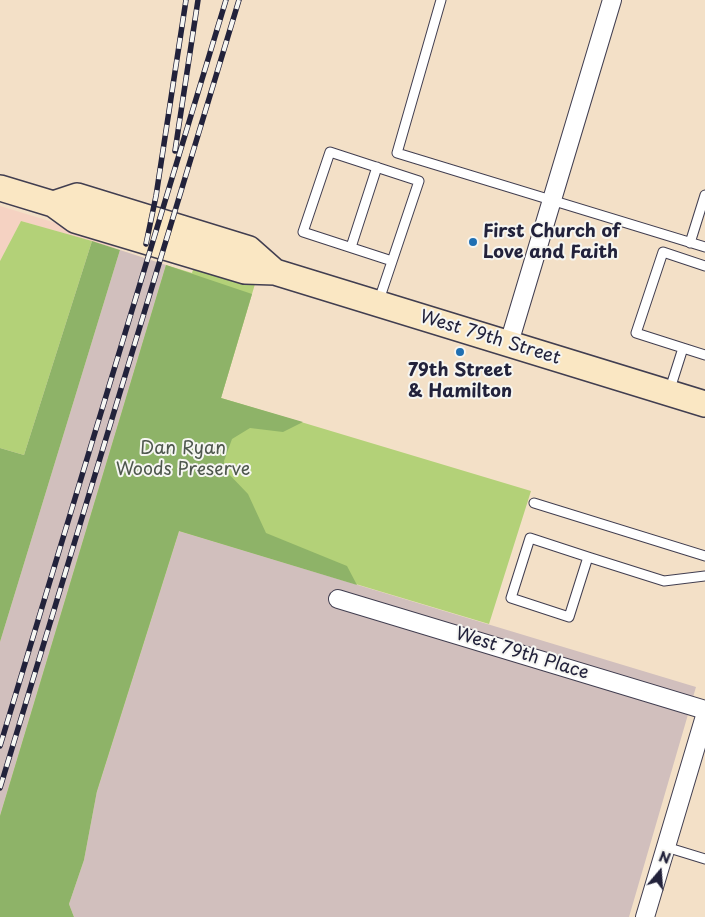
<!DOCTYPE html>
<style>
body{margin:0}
#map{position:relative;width:705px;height:917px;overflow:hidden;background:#f3e0c7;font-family:"Playpen Sans",sans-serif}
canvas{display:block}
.north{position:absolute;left:635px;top:847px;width:50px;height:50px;-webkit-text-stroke:4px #f6f6f2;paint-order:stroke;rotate:18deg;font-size:14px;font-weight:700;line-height:20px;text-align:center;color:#22223b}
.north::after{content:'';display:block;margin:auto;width:18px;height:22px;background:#22223b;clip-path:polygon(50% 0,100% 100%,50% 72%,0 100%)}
</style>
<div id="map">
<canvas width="705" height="917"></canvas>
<div class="north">N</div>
</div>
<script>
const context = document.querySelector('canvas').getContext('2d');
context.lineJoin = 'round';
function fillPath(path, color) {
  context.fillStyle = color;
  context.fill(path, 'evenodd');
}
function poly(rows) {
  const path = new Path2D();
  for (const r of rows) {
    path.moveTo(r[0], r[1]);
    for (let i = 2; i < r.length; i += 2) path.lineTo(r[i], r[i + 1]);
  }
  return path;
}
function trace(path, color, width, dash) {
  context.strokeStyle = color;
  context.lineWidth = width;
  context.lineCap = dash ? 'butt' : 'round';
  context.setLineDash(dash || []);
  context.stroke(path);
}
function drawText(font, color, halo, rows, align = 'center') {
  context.font = font + ' "Playpen Sans",sans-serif';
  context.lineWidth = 4;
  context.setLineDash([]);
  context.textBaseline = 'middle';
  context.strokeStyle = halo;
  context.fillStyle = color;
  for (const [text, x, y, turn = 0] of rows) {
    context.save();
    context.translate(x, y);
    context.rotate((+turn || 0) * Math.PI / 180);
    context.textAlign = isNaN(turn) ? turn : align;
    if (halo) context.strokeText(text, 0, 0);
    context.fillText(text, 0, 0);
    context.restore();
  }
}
fillPath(poly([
 [0,206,115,241,114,248,21,221,0,261]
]), '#f5d2c2');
fillPath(poly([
 [120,250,166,265,0,816,0,642],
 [179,531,696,687,629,917,74,917,69,904,84,860,97,791]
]), '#d1bfbd');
fillPath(poly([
 [21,221,92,241,24,455,0,448,0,261],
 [166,265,192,273,194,266,255,284,221,398,531,491,489,624,179,531,97,791,0,917,0,816]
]), '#b3d178');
fillPath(poly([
 [92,241,120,250,0,642,0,448,24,455],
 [166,265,252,294,221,398,303,422,283,432,250,428,232,439,224,461,225,470,248,494,266,533,347,566,357,585,179,531,97,791,84,860,69,904,74,917,0,917,0,816]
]), '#8eb368');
const service = poly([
 [441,0,397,153,705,247],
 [690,243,705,195],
 [351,247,377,167],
 [378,303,419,181,330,152,303,232,392,261],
 [683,348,705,355],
 [669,392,683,348,636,333,663,252,705,266],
 [534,503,705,556],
 [588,557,569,617,511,598,530,538,588,557,664,581,705,576],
 [666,847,705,859]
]);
const minor = poly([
 [509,343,612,0],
 [338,599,705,710],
 [645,917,705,716]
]);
const secondary = poly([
 [0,188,53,204,75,220,245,271,275,272,705,404],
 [53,204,77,196,249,249,275,272]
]);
trace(service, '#413e50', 11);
trace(minor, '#413e50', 20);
trace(secondary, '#413e50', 28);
trace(service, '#fff', 9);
trace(minor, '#fff', 18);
trace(secondary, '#fae7c3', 25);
const rail = poly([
 [175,151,198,0],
 [146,244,156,196,186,0],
 [0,746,226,0],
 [0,788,239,0]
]);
trace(rail, '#22223b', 5.5);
trace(rail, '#f6f6f2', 4, [11]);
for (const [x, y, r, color] of [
 [473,242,5,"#1f6fb2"],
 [460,352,5,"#1f6fb2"]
]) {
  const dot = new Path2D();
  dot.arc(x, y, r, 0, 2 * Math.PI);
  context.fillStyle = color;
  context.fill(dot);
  trace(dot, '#f6f6f2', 2);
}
drawText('bold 18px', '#22223b', '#f6f6f2', [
 ["First Church of",483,232],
 ["Love and Faith",483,253],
 ["79th Street",460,371,"center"],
 ["& Hamilton",460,392,"center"]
], 'left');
drawText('18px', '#22223b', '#f6f6f2', [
 ["West 79th Street",490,338,17],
 ["West 79th Place",522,654,17]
]);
drawText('18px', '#4e574d', '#f6f6f2', [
 ["Dan Ryan",183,449],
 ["Woods Preserve",183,470]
]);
</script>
